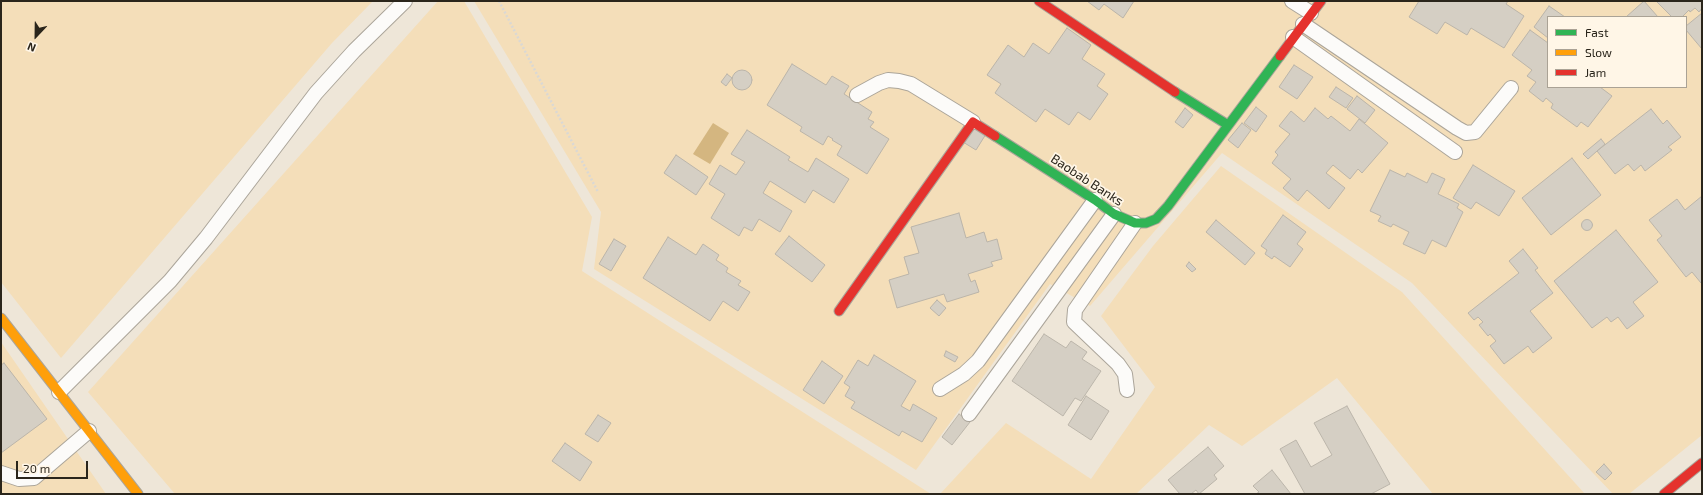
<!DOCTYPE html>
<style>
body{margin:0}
#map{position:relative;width:1703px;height:495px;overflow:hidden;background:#eee6d8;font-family:"Exo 2",sans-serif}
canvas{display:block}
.frame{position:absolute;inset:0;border:2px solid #2a251b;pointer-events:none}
.legend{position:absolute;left:1547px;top:16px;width:140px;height:72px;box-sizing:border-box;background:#fff6e7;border:1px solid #aaa295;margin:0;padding:5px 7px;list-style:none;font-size:12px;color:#2a251b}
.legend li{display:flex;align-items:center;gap:8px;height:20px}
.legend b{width:20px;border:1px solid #aaa295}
.north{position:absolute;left:16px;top:16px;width:40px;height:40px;-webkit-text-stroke:3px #fff6e7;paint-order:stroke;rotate:202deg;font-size:11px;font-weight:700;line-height:16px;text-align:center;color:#2a251b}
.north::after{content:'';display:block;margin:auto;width:14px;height:18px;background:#2a251b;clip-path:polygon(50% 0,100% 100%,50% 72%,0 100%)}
.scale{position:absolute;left:16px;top:461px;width:72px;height:18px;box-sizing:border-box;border:2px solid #2a251b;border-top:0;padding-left:5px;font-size:12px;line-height:14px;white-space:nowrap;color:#2a251b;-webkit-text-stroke:3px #fff6e7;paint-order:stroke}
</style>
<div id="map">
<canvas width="1703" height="495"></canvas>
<div class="frame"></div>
<ul class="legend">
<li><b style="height:5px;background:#30b455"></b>Fast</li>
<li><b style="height:5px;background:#ff9f0a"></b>Slow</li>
<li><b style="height:5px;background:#e5322d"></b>Jam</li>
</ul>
<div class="north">N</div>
<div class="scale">20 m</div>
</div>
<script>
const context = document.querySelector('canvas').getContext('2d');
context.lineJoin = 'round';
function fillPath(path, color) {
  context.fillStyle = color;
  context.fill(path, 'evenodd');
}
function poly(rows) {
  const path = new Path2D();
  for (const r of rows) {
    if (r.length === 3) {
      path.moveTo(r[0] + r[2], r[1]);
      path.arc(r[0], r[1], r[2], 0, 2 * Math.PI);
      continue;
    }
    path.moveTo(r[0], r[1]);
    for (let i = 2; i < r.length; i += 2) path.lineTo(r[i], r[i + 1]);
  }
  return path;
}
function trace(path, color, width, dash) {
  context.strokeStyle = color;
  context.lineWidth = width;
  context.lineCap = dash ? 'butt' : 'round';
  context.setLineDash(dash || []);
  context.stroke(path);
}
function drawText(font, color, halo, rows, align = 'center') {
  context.font = font + ' "Exo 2",sans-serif';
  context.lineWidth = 3.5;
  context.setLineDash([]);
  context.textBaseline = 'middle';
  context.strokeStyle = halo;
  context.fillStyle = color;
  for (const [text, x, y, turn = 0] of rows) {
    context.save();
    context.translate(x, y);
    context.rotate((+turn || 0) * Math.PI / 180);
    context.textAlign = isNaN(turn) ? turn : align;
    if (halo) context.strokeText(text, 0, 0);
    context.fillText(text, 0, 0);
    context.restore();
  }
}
fillPath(poly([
 [1,1,373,1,332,43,61,358,1,282],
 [438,1,464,1,592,217,582,271,931,494,175,494,88,392],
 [474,1,1702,1,1702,435,1629,494,1613,494,1412,283,1222,153,1090,306,1050,284,916,470,594,269,601,212],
 [1548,17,1686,17,1686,87,1548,87],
 [1221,166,1402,292,1585,494,1433,494,1337,378,1242,446,1209,425,1136,494,940,494,1006,423,1091,479,1155,387,1101,316,1153,246],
 [1,342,106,494,1,494]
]), '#f4deb9');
fillPath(poly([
 [713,123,729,133,710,164,693,154]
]), '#d4b680');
const building = poly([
 [1087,1,1134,1,1123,18,1104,4,1099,10,1087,1],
 [1419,1,1508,1,1506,4,1524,16,1504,48,1471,28,1467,35,1445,22,1437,34,1409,17,1419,1],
 [1644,1,1658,17,1626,17,1644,1],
 [1656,1,1702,1,1702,8,1699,12,1695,8,1690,12,1689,10,1682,17,1672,17,1656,1],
 [1549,6,1565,17,1548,17,1548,38,1534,27,1549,6],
 [1702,13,1702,49,1686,30,1686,26,1702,13],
 [1067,28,1091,45,1082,59,1105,74,1097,86,1108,94,1090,120,1078,112,1069,125,1045,109,1036,122,995,93,1001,84,987,75,1008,45,1024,57,1033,43,1049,54,1067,28],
 [1530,30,1548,43,1548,87,1600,87,1612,96,1588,127,1581,122,1577,127,1551,108,1553,104,1546,98,1543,102,1529,91,1536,82,1527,76,1532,70,1512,55,1530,30],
 [792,64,826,85,832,76,849,86,844,94,872,112,868,119,874,122,870,127,889,139,867,174,837,155,842,146,832,140,833,139,828,136,823,145,800,131,802,127,767,105,792,64],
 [1294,65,1313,77,1297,99,1279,87,1294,65],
 [742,80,10],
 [727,74,732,78,726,86,721,82,727,74],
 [1336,87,1353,98,1346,108,1329,97,1336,87],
 [1357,96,1375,110,1365,123,1347,109,1357,96],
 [1256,107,1267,116,1256,132,1244,123,1256,107],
 [1185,108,1193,115,1183,128,1175,122,1185,108],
 [1315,108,1328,119,1331,116,1350,131,1359,119,1388,143,1362,173,1358,169,1350,179,1333,165,1326,173,1345,188,1329,209,1307,190,1298,201,1283,188,1291,179,1272,163,1278,155,1275,152,1290,134,1279,126,1291,111,1304,122,1315,108],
 [1651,109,1663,124,1667,120,1681,137,1668,147,1672,150,1645,171,1641,165,1634,171,1628,164,1615,174,1597,151,1651,109],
 [1242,123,1251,130,1238,148,1228,140,1242,123],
 [973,126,986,134,976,150,963,142,973,126],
 [747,130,790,157,788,160,808,172,816,158,849,179,834,203,813,190,805,203,770,181,763,193,792,211,780,232,759,219,752,231,744,227,739,236,711,218,725,194,709,184,720,165,736,175,745,162,731,154,747,130],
 [1601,139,1605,144,1588,159,1583,154,1601,139],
 [676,155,708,177,696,195,664,173,676,155],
 [1572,158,1601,195,1551,235,1522,198,1572,158],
 [1473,165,1515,191,1499,216,1476,202,1471,209,1453,198,1473,165],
 [1390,170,1405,177,1407,173,1427,183,1432,173,1445,179,1438,194,1459,204,1457,208,1463,212,1446,247,1432,240,1425,254,1403,244,1409,232,1393,224,1391,227,1378,221,1381,216,1370,211,1390,170],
 [1702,196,1702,282,1701,283,1692,272,1686,277,1657,240,1662,236,1649,220,1677,199,1685,210,1702,196],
 [959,213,966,238,984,232,987,242,997,239,1002,259,991,262,993,266,968,274,971,282,975,280,979,292,947,302,944,294,897,308,889,280,909,274,904,257,919,253,911,227,959,213],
 [1283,215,1306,232,1297,244,1303,249,1290,267,1274,256,1272,259,1265,254,1267,250,1261,246,1283,215],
 [1587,225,5.5],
 [1216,220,1255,253,1245,265,1206,232,1216,220],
 [1616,230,1658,282,1633,302,1644,316,1627,329,1618,317,1611,322,1607,317,1592,328,1554,281,1616,230],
 [789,236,825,265,812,282,775,254,789,236],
 [668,237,696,255,703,244,719,255,716,260,728,268,726,272,741,281,738,285,750,292,738,311,723,301,710,321,643,278,668,237],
 [614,239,626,246,611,271,599,264,614,239],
 [1523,249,1538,268,1535,270,1553,293,1530,311,1552,338,1533,353,1528,346,1504,364,1490,346,1496,341,1490,334,1488,336,1479,325,1483,322,1478,317,1474,320,1468,313,1519,273,1509,261,1523,249],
 [1189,262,1196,269,1192,272,1186,266,1189,262],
 [937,300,946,308,939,316,930,308,937,300],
 [1044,334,1066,348,1071,341,1087,352,1082,359,1101,371,1081,401,1075,398,1063,416,1012,381,1044,334],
 [946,351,958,357,955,362,944,356,946,351],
 [874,355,916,381,901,406,910,411,913,404,937,418,922,442,902,431,899,436,851,408,855,402,845,396,850,387,844,383,858,360,868,366,874,355],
 [822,361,843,376,824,404,803,390,822,361],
 [4,363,47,419,1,453,1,365,4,363],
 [1086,396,1109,411,1091,440,1068,425,1086,396],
 [1347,406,1390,484,1371,494,1305,494,1280,449,1296,440,1311,467,1332,455,1314,423,1347,406],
 [959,414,970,422,952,445,942,437,959,414],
 [598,415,611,423,598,442,585,434,598,415],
 [565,443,592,462,580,481,552,461,565,443],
 [1208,447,1224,466,1214,475,1217,479,1199,494,1196,490,1191,494,1180,494,1168,480,1208,447],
 [1604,464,1612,473,1605,480,1596,472,1604,464],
 [1272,470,1291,494,1256,494,1259,492,1253,486,1272,470]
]);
fillPath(building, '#d5cfc4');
trace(building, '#bbb5aa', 1);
const lane = poly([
 [1292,1,1311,13],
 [1303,24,1457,128,1466,133,1475,132,1511,88],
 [1293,37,1455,152],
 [857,95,879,83,888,80,899,81,911,84,973,122],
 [940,389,964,374,978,361,1095,200],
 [1127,390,1125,374,1118,364,1074,322,1075,310,1135,223],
 [59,392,170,281,206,238,316,93,354,51,405,1],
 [969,414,1114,214],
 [1,473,19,479,34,478,89,431]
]);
const fast = poly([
 [1175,92,1228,125],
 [995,136,1095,200,1114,214,1135,223,1146,223,1156,219,1168,206,1280,56]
]);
const slow = poly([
 [1,318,138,494]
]);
const jam = poly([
 [1039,1,1175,92],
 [1280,56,1321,1],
 [839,311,973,122,995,136],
 [1664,494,1702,463]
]);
trace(lane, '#aba59a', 16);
trace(fast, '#aba59a', 11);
trace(slow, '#aba59a', 11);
trace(jam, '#aba59a', 11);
trace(poly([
 [499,1,598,192]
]), '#dad8d4', 2.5, [2, 2]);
trace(lane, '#fcfbf9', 14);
trace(fast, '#30b455', 9);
trace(slow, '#ff9f0a', 9);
trace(jam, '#e5322d', 9);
drawText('13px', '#2a251b', '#fff6e7', [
 ["Baobab Banks",1087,180,33]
]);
</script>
